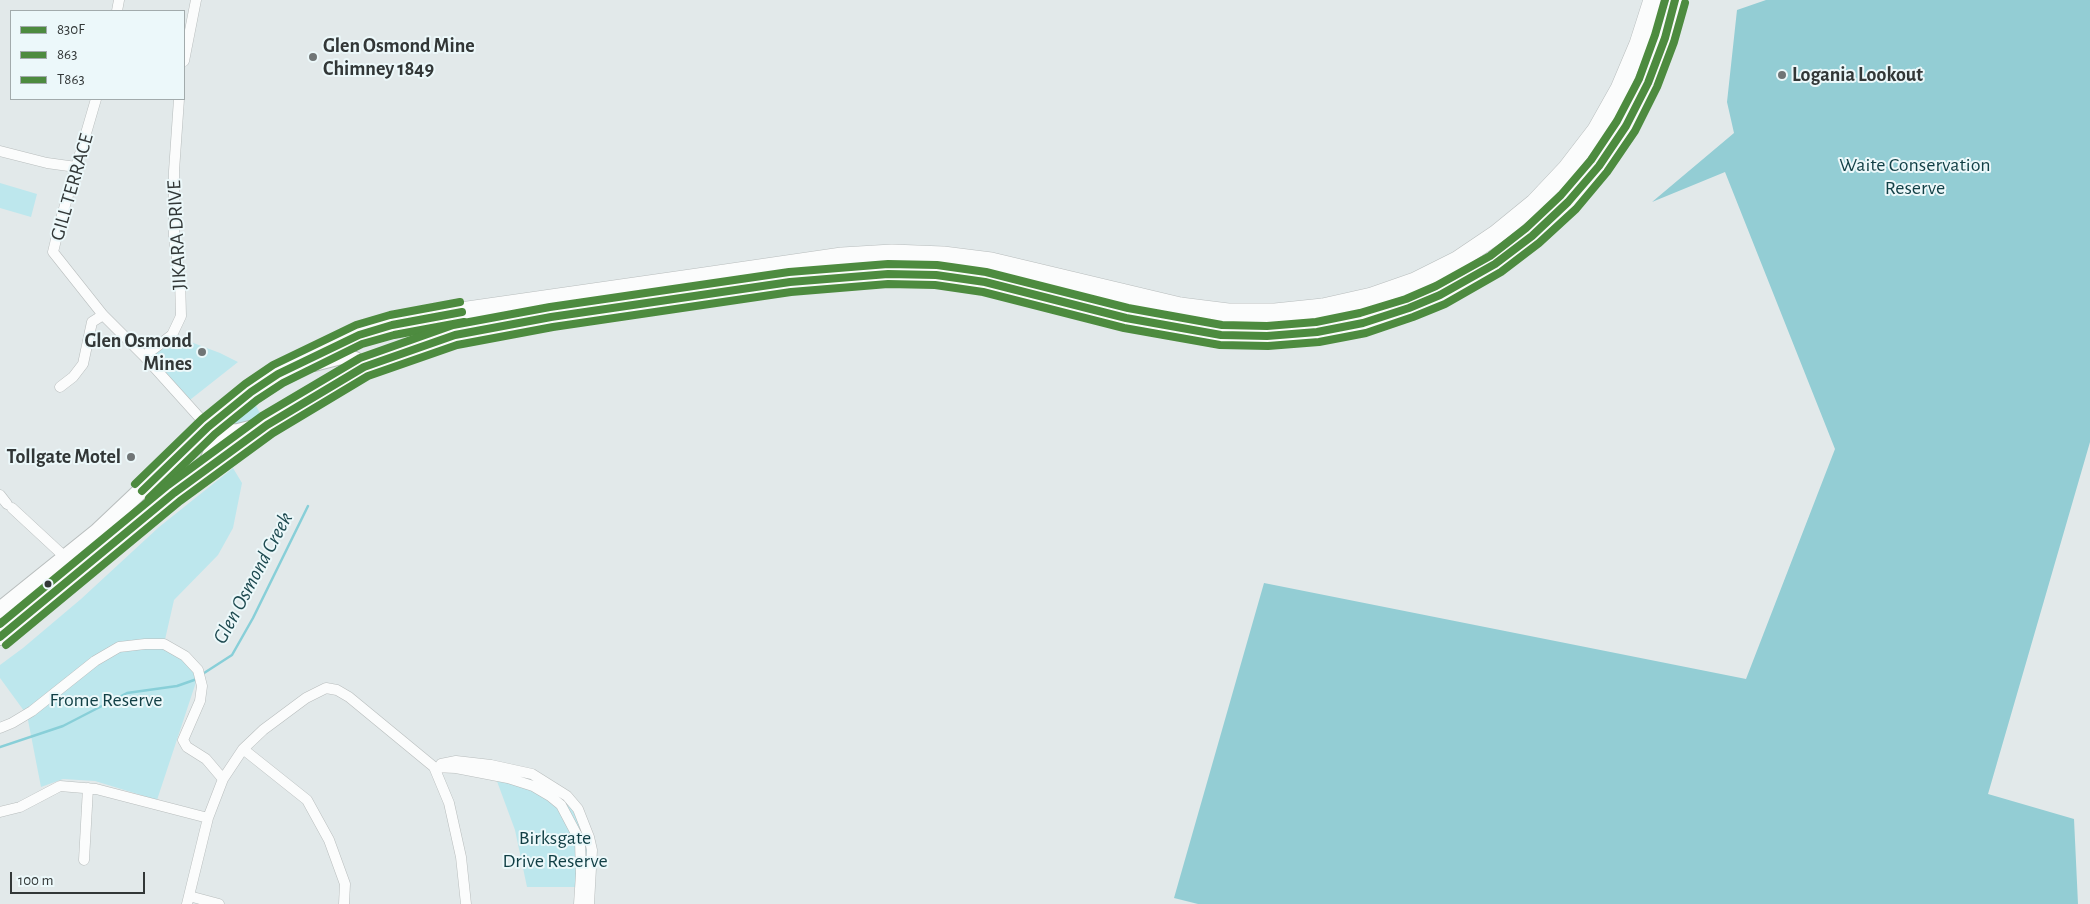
<!DOCTYPE html>
<style>
body{margin:0}
#map{position:relative;width:2090px;height:904px;overflow:hidden;background:#e2e9ea;font-family:"Alegreya Sans",sans-serif}
canvas{display:block}
.legend{position:absolute;left:10px;top:10px;width:175px;height:90px;box-sizing:border-box;background:#ecf8fa;border:1px solid #a2abac;margin:0;padding:6px 9px;list-style:none;font-size:15px;color:#323737}
.legend li{display:flex;align-items:center;gap:10px;height:25px}
.legend b{width:25px;border:1px solid #a2abac}
.scale{position:absolute;left:10px;top:872px;width:135px;height:22px;box-sizing:border-box;border:2px solid #323737;border-top:0;padding-left:6px;font-size:15px;line-height:18px;white-space:nowrap;color:#323737;-webkit-text-stroke:4px #ecf8fa;paint-order:stroke}
</style>
<div id="map">
<canvas width="2090" height="904"></canvas>
<ul class="legend">
<li><b style="height:6px;background:#4d8b3f"></b>830F</li>
<li><b style="height:6px;background:#4d8b3f"></b>863</li>
<li><b style="height:6px;background:#4d8b3f"></b>T863</li>
</ul>
<div class="scale">100 m</div>
</div>
<script>
const context = document.querySelector('canvas').getContext('2d');
context.lineJoin = 'round';
function fillPath(path, color) {
  context.fillStyle = color;
  context.fill(path, 'evenodd');
}
function poly(rows) {
  const path = new Path2D();
  for (const r of rows) {
    path.moveTo(r[0], r[1]);
    for (let i = 2; i < r.length; i += 2) path.lineTo(r[i], r[i + 1]);
  }
  return path;
}
function trace(path, color, width, dash) {
  context.strokeStyle = color;
  context.lineWidth = width;
  context.lineCap = dash ? 'butt' : 'round';
  context.setLineDash(dash || []);
  context.stroke(path);
}
function drawText(font, color, halo, rows, align = 'center') {
  context.font = font + ' "Alegreya Sans",sans-serif';
  context.lineWidth = 4;
  context.setLineDash([]);
  context.textBaseline = 'middle';
  context.strokeStyle = halo;
  context.fillStyle = color;
  for (const [text, x, y, turn = 0] of rows) {
    context.save();
    context.translate(x, y);
    context.rotate((+turn || 0) * Math.PI / 180);
    context.textAlign = isNaN(turn) ? turn : align;
    if (halo) context.strokeText(text, 0, 0);
    context.fillText(text, 0, 0);
    context.restore();
  }
}
fillPath(poly([
 [0,183,37,194,31,217,0,208],
 [172,335,220,353,238,362,186,403,144,356],
 [254,402,262,417,246,427,220,429],
 [233,468,242,483,233,528,218,555,174,600,164,644,185,656,197,679,157,800,95,781,63,779,41,787,27,715,0,678,0,665,23,648,81,599,159,527],
 [491,765,552,785,585,823,591,887,527,887,515,830]
]), '#bde7ed');
fillPath(poly([
 [1766,0,2090,0,2090,442,1988,794,2074,819,2078,904,1198,904,1174,898,1264,583,1746,679,1835,449,1725,172,1652,202,1734,133,1727,102,1737,10]
]), '#93cdd4');
trace(poly([
 [201,675,232,655,253,618,308,506],
 [0,747,63,726,127,693,177,686,197,679]
]), '#88cfd8', 2.5);
const minor = poly([
 [117,11,119,0],
 [184,61,196,0],
 [96,99,61,219,53,252,103,315,144,356,208,427],
 [0,151,47,163,76,167],
 [144,356,172,335,181,316,180,278,174,238,174,171,179,99],
 [60,387,73,377,83,364,92,322,103,315],
 [0,495,7,504],
 [12,508,66,558],
 [0,728,12,723,32,711,95,661,119,647,145,644,164,644,185,656,198,670,202,686,200,701,183,740,187,747,206,759,223,779],
 [243,749,307,800,329,840,345,884,344,904],
 [441,764,456,761,491,765,532,774,567,796,578,809,589,837,592,850,589,904],
 [434,767,449,803,461,857,466,904],
 [0,812,20,807,60,786,96,789,208,818],
 [84,860,88,788],
 [189,896,219,904],
 [187,904,208,818,223,779,243,749,263,730,306,698,326,688,337,690,349,697,434,767,456,768,508,778,533,786,550,796,561,805,580,841,581,874,579,904]
]);
const trunk = poly([
 [314,363,341,356,355,360,364,367],
 [208,427,223,433,238,432,258,427],
 [203,470,211,454,213,440,208,427],
 [0,610,97,532,208,427,251,392,303,360,359,335,376,330],
 [0,637,174,493,267,425,364,367,409,350,455,335]
]);
const motorway = poly([
 [376,330,392,325,461,312,698,278,842,257,892,254,943,256,991,262,1180,307,1228,313,1275,313,1323,308,1372,297,1415,282,1457,261,1497,234,1535,203,1567,169,1597,130,1620,89,1639,44,1653,0],
 [455,335,551,317,790,282,888,274,936,275,985,282,1126,318,1221,335,1267,336,1317,332,1363,323,1409,308,1468,280,1495,264,1532,236,1568,202,1599,166,1626,126,1648,83,1665,38,1675,0]
]);
trace(minor, '#b8bdbd', 11);
trace(trunk, '#b8bdbd', 18);
trace(motorway, '#b8bdbd', 20);
trace(minor, '#fbfcfc', 10);
trace(trunk, '#fbfcfc', 16);
trace(motorway, '#fbfcfc', 19);
trace(poly([
 [142,491,208,427,251,392,278,374,359,335,392,325,462,312],
 [0,637,174,493,267,425,364,367,455,335,551,317,790,282,888,274,936,275,985,282,1126,318,1221,335,1267,336,1317,332,1363,323,1409,308,1440,295,1495,264,1532,236,1568,202,1599,166,1626,126,1648,83,1665,38,1675,0]
]), '#4d8b3f', 8);
trace(poly([
 [149,498,215,434,257,400,283,383,362,344,394,335,464,322],
 [6,645,180,501,273,433,368,376,457,345,553,327,791,292,888,284,935,285,983,292,1124,328,1220,345,1268,346,1319,342,1366,333,1413,317,1445,304,1501,272,1539,243,1576,209,1607,172,1635,131,1657,87,1674,42,1685,3]
]), '#4d8b3f', 8);
trace(poly([
 [135,484,202,419,245,384,273,365,356,325,390,315,460,302],
 [0,624,168,485,262,416,360,358,453,325,550,307,789,272,888,264,937,265,986,272,1128,308,1222,325,1267,326,1316,322,1360,313,1406,299,1436,286,1490,256,1526,228,1561,195,1591,160,1617,121,1639,79,1655,35,1665,0]
]), '#4d8b3f', 8);
for (const [x, y, r, color] of [
 [313,57,5,"#707576"],
 [1782,75,5,"#707576"],
 [202,352,5,"#707576"],
 [131,457,5,"#707576"],
 [48,584,4.5,"#323737"]
]) {
  const dot = new Path2D();
  dot.arc(x, y, r, 0, 2 * Math.PI);
  context.fillStyle = color;
  context.fill(dot);
  trace(dot, '#ecf8fa', 2);
}
drawText('bold 20px', '#323737', '#ecf8fa', [
 ["Glen Osmond Mine",323,46],
 ["Chimney 1849",323,69],
 ["Logania Lookout",1792,75],
 ["Glen Osmond",192,341,"right"],
 ["Mines",192,364,"right"],
 ["Tollgate Motel",121,457,"right"]
], 'left');
drawText('20px', '#113f45', '#ecf8fa', [
 ["Waite Conservation",1915,165],
 ["Reserve",1915,188],
 ["Frome Reserve",106,700],
 ["Birksgate",555,838],
 ["Drive Reserve",555,861]
]);
drawText('20px', '#323737', '#ecf8fa', [
 ["GILL TERRACE",72,187,-74],
 ["JIKARA DRIVE",177,235,-93]
]);
drawText('italic 21px', '#1f4b51', '#ecf8fa', [
 ["Glen Osmond Creek",253,578,-62]
]);
</script>
